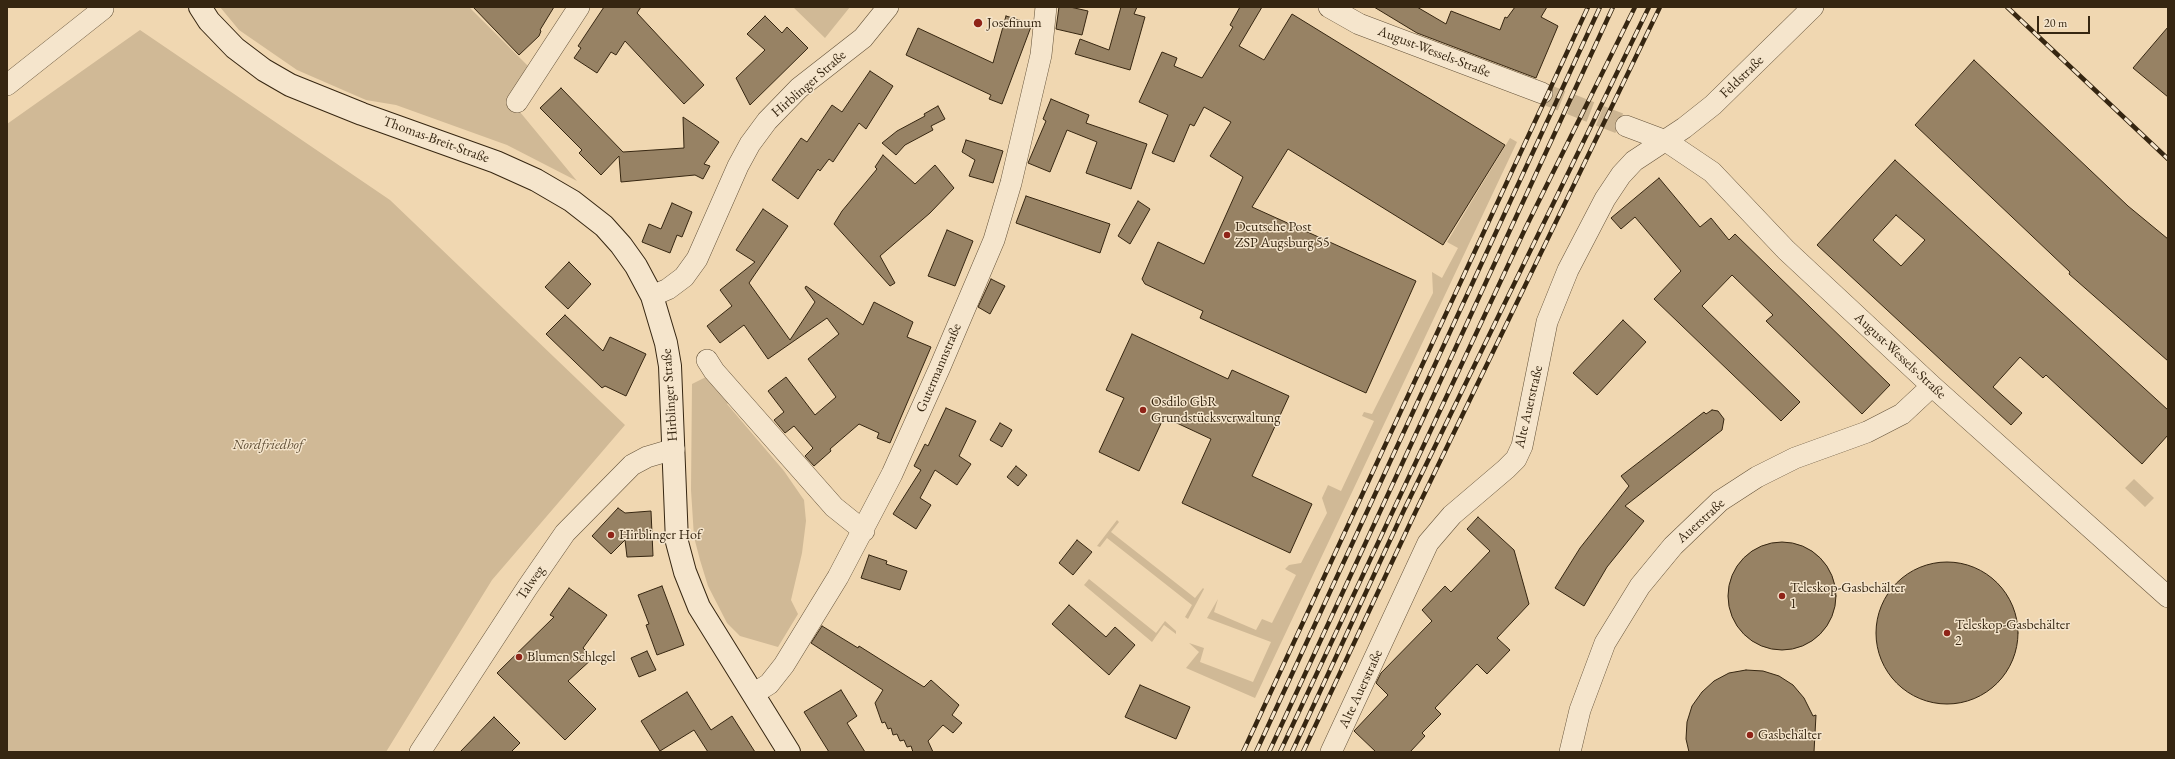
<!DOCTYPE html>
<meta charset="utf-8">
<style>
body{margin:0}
#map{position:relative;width:2175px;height:759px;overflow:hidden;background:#f0d7b1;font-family:"EB Garamond",serif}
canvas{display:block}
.frame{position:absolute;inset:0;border:8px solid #362611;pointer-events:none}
.scale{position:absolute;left:2037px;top:16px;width:53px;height:18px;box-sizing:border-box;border:2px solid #362611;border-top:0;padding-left:5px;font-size:12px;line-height:14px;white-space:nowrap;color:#362611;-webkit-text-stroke:3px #f5e5cc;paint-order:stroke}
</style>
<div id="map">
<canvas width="2175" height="759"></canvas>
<div class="frame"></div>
<div class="scale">20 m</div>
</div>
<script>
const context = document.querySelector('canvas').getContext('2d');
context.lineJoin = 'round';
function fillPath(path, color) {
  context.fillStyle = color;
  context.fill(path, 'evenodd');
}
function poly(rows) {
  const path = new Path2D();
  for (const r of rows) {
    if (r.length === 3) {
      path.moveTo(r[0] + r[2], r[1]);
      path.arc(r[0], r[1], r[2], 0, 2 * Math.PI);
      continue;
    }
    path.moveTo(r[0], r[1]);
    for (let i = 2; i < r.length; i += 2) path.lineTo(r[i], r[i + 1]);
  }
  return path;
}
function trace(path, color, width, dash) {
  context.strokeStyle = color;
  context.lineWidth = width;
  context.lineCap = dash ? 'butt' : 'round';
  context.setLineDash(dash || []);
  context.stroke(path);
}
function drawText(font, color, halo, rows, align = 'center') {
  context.font = font + ' "EB Garamond",serif';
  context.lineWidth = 3;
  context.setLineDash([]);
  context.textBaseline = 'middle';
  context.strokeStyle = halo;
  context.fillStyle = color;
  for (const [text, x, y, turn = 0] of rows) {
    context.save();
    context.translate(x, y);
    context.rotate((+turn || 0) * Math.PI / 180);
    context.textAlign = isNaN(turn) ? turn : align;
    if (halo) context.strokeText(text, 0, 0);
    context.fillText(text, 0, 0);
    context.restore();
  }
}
fillPath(poly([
 [220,7,469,7,532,70,515,106,577,181,507,145,396,105,366,100,297,70,239,30],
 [793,7,850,7,825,38],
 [140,30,390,200,625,425,492,580,386,752,7,752,7,124],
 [1510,138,1517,142,1255,698,1186,668,1199,652,1189,643,1204,648,1200,662,1253,682,1271,642,1207,618,1218,599,1214,612,1256,630,1262,619,1272,623,1296,575,1285,569,1289,565,1301,563,1327,513,1322,498,1328,485,1341,491,1374,421,1362,416,1364,412,1372,414,1433,293,1432,272,1442,278,1458,248,1447,242],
 [708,376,730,401,727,404,784,471,804,500,806,521,802,553,791,600,798,614,778,647,740,636,727,623,708,586,700,560,694,537,691,490,692,384],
 [2134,479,2154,498,2145,507,2125,488],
 [1117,520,1119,522,1111,532,1195,598,1203,588,1204,589,1188,619,1185,617,1192,605,1107,538,1100,547,1097,546],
 [1089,579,1156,633,1165,621,1176,631,1176,634,1164,625,1152,642,1084,585]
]), '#d0b996');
const building = poly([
 [473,7,554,7,540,30,541,31,539,36,519,55,473,7],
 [604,7,641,7,637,13,704,85,684,104,625,41,616,55,611,52,597,73,574,58,581,48,578,46,604,7],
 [1059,7,1070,7,1088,11,1082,35,1056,29,1059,7],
 [1121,7,1137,7,1134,14,1145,17,1130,70,1075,54,1080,39,1109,50,1121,7],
 [1240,7,1262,7,1239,46,1264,60,1292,14,1505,145,1443,245,1288,149,1252,207,1416,281,1366,393,1200,318,1203,311,1145,284,1142,279,1158,242,1204,264,1243,177,1210,156,1231,122,1204,107,1194,126,1190,124,1174,162,1152,153,1168,115,1139,102,1162,52,1177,58,1174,66,1202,78,1233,27,1230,25,1240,7],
 [1374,7,1417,7,1446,24,1451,11,1500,30,1505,17,1507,18,1515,7,1547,7,1541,17,1558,26,1536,78,1417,33,1374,7],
 [765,16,782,33,787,27,808,48,750,105,736,78,765,50,747,34,765,16],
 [1006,16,1032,24,1002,104,989,99,991,95,906,55,918,28,993,63,1006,16],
 [2168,27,2168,97,2133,68,2168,27],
 [1974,60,2128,206,2168,239,2168,361,2069,274,2070,272,1915,125,1974,60],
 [870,71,893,86,866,129,859,123,833,162,829,159,820,171,818,169,798,199,772,180,801,138,807,142,832,105,842,112,870,71],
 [561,88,623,152,684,148,683,117,705,132,719,142,704,164,710,166,703,179,695,175,621,182,619,156,601,175,579,153,582,150,540,108,561,88],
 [1051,99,1089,115,1086,123,1147,144,1131,189,1086,173,1097,142,1067,130,1050,172,1028,163,1046,121,1043,119,1051,99],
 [938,106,945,119,931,126,933,130,905,145,896,155,882,143,897,131,925,116,924,114,938,106],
 [966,140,1003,151,993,183,969,176,975,160,962,152,966,140],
 [883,155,915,184,935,165,954,188,930,213,880,256,895,283,890,286,834,224,842,211,877,169,875,167,883,155],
 [1895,160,2168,410,2168,435,2142,464,2046,375,2043,378,2020,357,1993,387,2022,413,2011,425,1817,245,1895,160],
 [1896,215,1925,240,1901,266,1873,240,1896,215],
 [1659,178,1700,227,1711,218,1729,240,1735,234,1890,385,1862,414,1766,321,1773,315,1732,275,1702,306,1800,402,1781,421,1654,299,1681,271,1635,217,1621,229,1611,218,1659,178],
 [1026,196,1110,224,1100,253,1016,223,1026,196],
 [1138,201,1150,209,1130,244,1118,236,1138,201],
 [672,203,692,212,682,237,677,235,670,253,642,242,649,224,661,229,672,203],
 [763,209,788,226,749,283,790,340,815,302,805,288,806,286,863,325,874,302,913,322,907,337,931,347,890,443,877,438,879,433,859,424,830,449,831,451,814,466,805,456,813,448,794,426,785,433,774,420,784,412,768,391,786,377,815,415,836,397,808,359,839,334,827,318,768,359,744,325,720,343,707,326,732,306,720,290,755,262,736,250,763,209],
 [947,230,973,241,955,286,928,276,947,230],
 [569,262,591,284,568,309,545,287,569,262],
 [991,279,1005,286,990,314,978,307,991,279],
 [565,315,603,351,610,337,646,354,626,396,605,386,602,388,546,334,565,315],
 [1623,320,1646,342,1597,395,1573,373,1623,320],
 [1132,334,1228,379,1232,370,1289,396,1252,476,1312,504,1290,553,1182,503,1211,439,1164,417,1139,471,1099,452,1124,398,1106,390,1132,334],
 [946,408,976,421,959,456,971,464,957,485,935,470,920,498,931,505,916,529,893,514,921,470,914,466,925,444,928,446,946,408],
 [1712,410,1718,411,1724,419,1722,430,1625,506,1644,521,1607,567,1584,606,1555,588,1580,548,1629,486,1621,476,1704,412,1706,414,1712,410],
 [1000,423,1012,430,1002,447,990,440,1000,423],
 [1016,466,1027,475,1018,486,1007,477,1016,466],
 [618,508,625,513,651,511,653,556,627,557,625,540,611,554,592,536,618,508],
 [1478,517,1514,550,1529,604,1497,638,1510,650,1487,674,1477,664,1435,708,1441,714,1422,733,1425,736,1410,752,1376,752,1354,731,1388,695,1376,683,1381,673,1432,621,1422,610,1445,586,1451,592,1490,551,1467,529,1478,517],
 [1077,540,1092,552,1073,575,1059,563,1077,540],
 [1782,596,54],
 [869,555,887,561,886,564,907,571,900,590,861,578,869,555],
 [1947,633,71],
 [662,586,684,645,657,655,646,625,649,624,638,595,662,586],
 [569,588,607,615,583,648,593,658,568,681,596,709,565,740,497,673,554,617,550,615,569,588],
 [1069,605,1106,637,1115,627,1135,645,1109,675,1052,624,1069,605],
 [822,626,858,648,859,646,924,687,931,680,959,705,952,715,962,723,953,733,943,725,928,741,933,752,913,752,911,746,907,747,904,740,900,741,897,734,893,735,891,728,888,729,885,722,882,723,875,703,883,690,811,643,822,626],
 [647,651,656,670,639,677,631,658,647,651],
 [1746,670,1763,671,1779,676,1793,685,1804,698,1813,716,1816,715,1814,752,1689,752,1686,739,1687,722,1692,706,1702,692,1714,681,1729,673,1746,670],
 [1140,685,1190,707,1176,739,1125,717,1140,685],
 [841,690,857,716,847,723,865,752,829,752,804,712,841,690],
 [687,692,711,730,732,716,755,752,708,752,694,730,660,751,641,721,687,692],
 [494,717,520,743,511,752,460,752,494,717]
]);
fillPath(building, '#978264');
trace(building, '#362611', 1);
trace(poly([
 [1542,93,1626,126]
]), '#cbb491', 21, [21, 10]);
const minor = poly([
 [1329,7,1359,24,1542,93],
 [7,85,103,9],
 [517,102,579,7],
 [1626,126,1666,141,1712,172,1786,250,1932,386,2168,597],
 [652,296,668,289,684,277,697,259,738,166,750,144,767,121,799,88,863,38,888,7],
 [707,360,714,371,834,507,864,531],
 [753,694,769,684,784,665,838,577,892,474,940,367,994,240,1011,183,1041,55,1046,7],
 [420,752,527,588,565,533,632,465,647,457,674,449],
 [1331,752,1428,543,1452,515,1506,469,1516,459,1522,446,1547,322,1568,270,1605,199,1621,175,1634,161,1684,128,1713,105,1813,7],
 [1570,752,1580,710,1605,643,1640,586,1673,546,1720,501,1757,477,1795,458,1867,432,1902,414,1932,386]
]);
const secondary = poly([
 [200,7,209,21,235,48,264,70,290,85,362,114,496,162,536,180,572,201,604,226,621,245,636,266,652,296,666,343,670,366,677,542,685,572,699,607,789,752]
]);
trace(minor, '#645239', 22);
trace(secondary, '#362611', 24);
trace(minor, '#f5e5cc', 21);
trace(secondary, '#f5e5cc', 22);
const rail = poly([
 [2007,7,2168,159],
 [1243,752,1588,7],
 [1256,752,1600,7],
 [1269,752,1613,7],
 [1280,752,1526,227,1635,7],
 [1292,752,1404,510,1649,7],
 [1303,752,1415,513,1660,7]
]);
trace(rail, '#362611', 4.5);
trace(rail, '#f5e5cc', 3, [9]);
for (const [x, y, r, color] of [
 [978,23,5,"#8f2418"],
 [1227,235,4,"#8f2418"],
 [1143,410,4,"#8f2418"],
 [611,535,4,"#8f2418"],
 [1782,596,4,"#8f2418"],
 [1947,633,4,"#8f2418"],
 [519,657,4,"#8f2418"],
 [1750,735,4,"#8f2418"]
]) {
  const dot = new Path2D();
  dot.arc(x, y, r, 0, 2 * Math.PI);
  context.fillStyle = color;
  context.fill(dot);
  trace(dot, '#f5e5cc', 1.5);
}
drawText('14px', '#362611', '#f5e5cc', [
 ["Josefinum",987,23],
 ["Deutsche Post",1235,227],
 ["ZSP Augsburg 55",1235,243],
 ["Osdilo GbR",1151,402],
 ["Grundstücksverwaltung",1151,418],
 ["Hirblinger Hof",619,535],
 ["Teleskop-Gasbehälter",1790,588],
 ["1",1790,604],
 ["Teleskop-Gasbehälter",1955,625],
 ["2",1955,641],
 ["Blumen Schlegel",527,657],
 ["Gasbehälter",1758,735]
], 'left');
drawText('14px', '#362611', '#f5e5cc', [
 ["August-Wessels-Straße",1434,52,21],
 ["Feldstraße",1742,77,-44],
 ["Hirblinger Straße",809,84,-41],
 ["Thomas-Breit-Straße",436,140,20],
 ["August-Wessels-Straße",1900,356,43],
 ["Gutermannstraße",939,368,-67],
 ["Hirblinger Straße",670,395,-94],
 ["Alte Auerstraße",1529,407,-77],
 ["Auerstraße",1701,521,-42],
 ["Talweg",531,583,-56],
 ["Alte Auerstraße",1361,689,-65]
]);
drawText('italic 14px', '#5c4b32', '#f5e5cc', [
 ["Nordfriedhof",268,445]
]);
</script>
